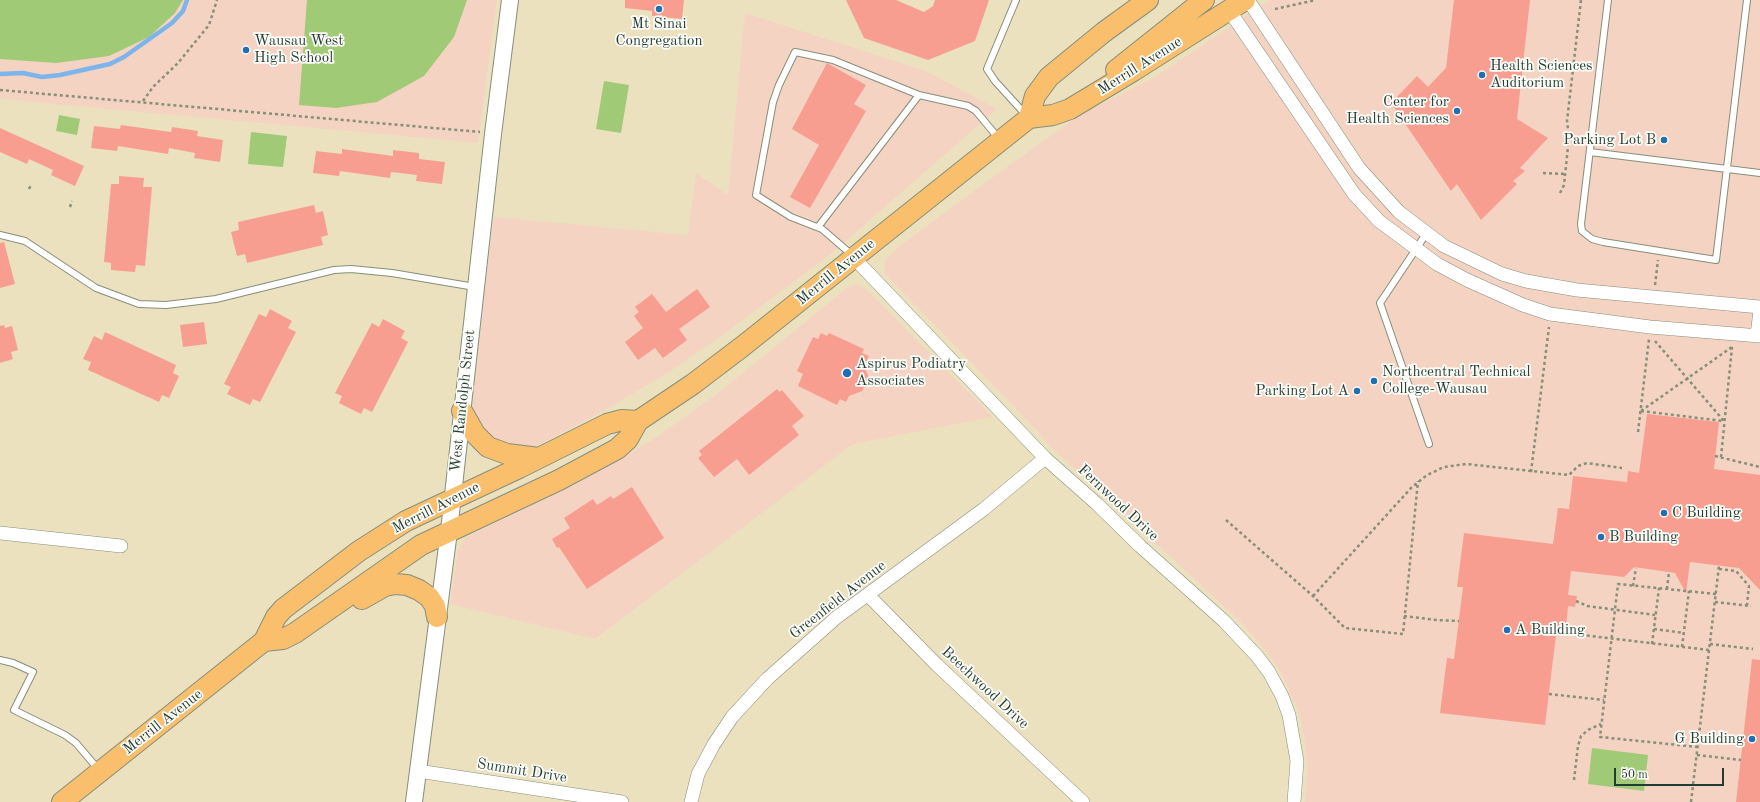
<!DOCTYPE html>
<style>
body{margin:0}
#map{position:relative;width:1760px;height:802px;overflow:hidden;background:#ebe1bf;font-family:"Old Standard TT",serif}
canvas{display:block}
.scale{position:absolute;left:1614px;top:768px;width:110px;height:18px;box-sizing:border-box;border:2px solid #1f3d34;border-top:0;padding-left:5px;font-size:12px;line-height:14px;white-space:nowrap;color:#1f3d34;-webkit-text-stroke:3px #fdfcf7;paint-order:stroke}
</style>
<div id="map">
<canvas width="1760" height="802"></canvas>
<div class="scale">50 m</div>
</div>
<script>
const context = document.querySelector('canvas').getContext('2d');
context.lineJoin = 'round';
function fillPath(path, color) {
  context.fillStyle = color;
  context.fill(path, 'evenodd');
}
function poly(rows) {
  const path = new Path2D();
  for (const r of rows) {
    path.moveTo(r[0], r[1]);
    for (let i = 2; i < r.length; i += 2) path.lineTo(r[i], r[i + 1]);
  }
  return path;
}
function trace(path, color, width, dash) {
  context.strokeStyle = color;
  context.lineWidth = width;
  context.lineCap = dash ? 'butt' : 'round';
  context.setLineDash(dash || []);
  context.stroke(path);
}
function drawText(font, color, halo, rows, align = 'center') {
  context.font = font + ' "Old Standard TT",serif';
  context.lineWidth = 3.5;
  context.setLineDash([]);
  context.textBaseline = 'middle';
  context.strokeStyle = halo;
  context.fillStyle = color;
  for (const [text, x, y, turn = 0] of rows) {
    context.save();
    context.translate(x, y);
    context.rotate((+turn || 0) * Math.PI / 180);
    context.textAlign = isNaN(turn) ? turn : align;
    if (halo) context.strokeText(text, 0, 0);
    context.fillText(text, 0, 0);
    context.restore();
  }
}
fillPath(poly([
 [0,0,497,0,478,143,0,99],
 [1270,0,1760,0,1760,802,1305,802,1308,768,1304,736,1298,710,1280,670,1258,641,1238,619,1050,446,1034,427,884,273,885,261,898,247,1004,169,1083,113,1155,77],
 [745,13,926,71,997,109,832,253,713,342,669,372,607,409,530,449,490,440,472,410,472,405,483,299,494,217,688,235,696,173,728,195],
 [859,285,867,290,993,417,853,444,595,639,450,604,458,551,463,541,470,535,576,484,657,437,717,394,847,288,853,285]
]), '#f5d3c2');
fillPath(poly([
 [0,0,183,0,175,13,149,37,109,56,56,63,0,59],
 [307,0,467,0,454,37,424,76,377,102,336,108,299,105],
 [604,81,629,85,621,133,596,129],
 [59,115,80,119,77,135,56,131],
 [251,132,287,136,283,167,248,164],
 [1592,748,1648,755,1644,791,1588,784]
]), '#a1ca76');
trace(poly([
 [0,74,23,73,42,77,60,75,110,64,124,57,172,23,183,11,187,0]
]), '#7cb4ec', 4.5);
fillPath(poly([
 [625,0,684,0,682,19,652,16,652,11,625,8],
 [846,0,896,0,924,12,933,6,935,0,989,0,975,41,928,60,864,38],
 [1454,0,1530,0,1517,119,1548,138,1520,168,1525,171,1513,181,1517,184,1481,220,1457,184,1451,191,1391,103,1417,76,1428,87,1446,68],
 [827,63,866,85,854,104,866,111,810,208,790,197,819,145,792,129],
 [121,125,171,132,172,127,198,131,197,136,223,140,220,162,194,158,195,153,169,148,168,154,118,146,117,151,91,148,94,126,120,129],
 [0,128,84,166,75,186,51,175,53,170,29,159,27,164,0,152],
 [342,149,393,156,393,150,419,153,419,159,445,162,442,184,416,181,417,175,391,172,390,178,340,171,339,176,313,173,316,151,342,154],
 [119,176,144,178,143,187,152,187,145,266,136,265,135,272,111,270,111,263,104,262,111,184,119,184],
 [314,205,316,213,323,211,328,235,321,237,323,245,247,263,245,254,237,256,231,232,239,230,238,222],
 [4,242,15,284,0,288,0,243],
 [697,289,710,307,679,329,687,340,663,358,655,348,638,360,625,342,643,328,634,316,639,312,635,307,652,294,666,312],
 [270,309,292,321,288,328,296,332,260,402,253,399,250,405,227,394,231,387,224,384,259,314,266,317],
 [383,319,405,331,401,338,408,342,372,412,364,408,361,414,339,403,342,396,335,393,372,323,379,327],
 [204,322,207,344,183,347,180,325],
 [4,325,5,328,12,326,18,350,11,352,13,359,0,363,0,326],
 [105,332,176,365,173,373,179,376,169,398,162,395,159,402,88,370,91,362,83,359,94,336,102,340],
 [821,333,827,336,829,333,864,349,862,353,869,356,864,366,869,378,862,391,849,396,846,402,840,399,837,405,798,386,803,374,797,371,813,337,818,339],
 [777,389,780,392,782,390,804,416,792,426,799,435,749,475,737,459,714,477,698,458,702,455,699,451],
 [1647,414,1719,422,1714,469,1760,475,1760,590,1739,568,1690,562,1686,593,1675,573,1634,567,1624,577,1571,571,1568,595,1577,596,1575,607,1568,606,1566,628,1557,627,1545,725,1440,713,1447,658,1454,659,1463,587,1457,587,1464,533,1553,544,1558,508,1569,509,1573,476,1627,482,1628,471,1639,473],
 [632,487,664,538,587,589,559,547,557,548,552,539,570,528,564,518,593,499,597,505,611,496,613,499],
 [1752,659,1760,660,1760,802,1736,802]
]), '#f79e90');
const service = poly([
 [1016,0,987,69,995,81,1025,114],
 [1608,0,1581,224,1582,231,1592,239,1603,242,1716,260,1747,0],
 [1590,152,1760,173],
 [818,227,919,95],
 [1426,234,1380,303,1429,444],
 [0,235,25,241,96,288,139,304,166,305,216,299,334,270,351,269,392,273,475,287],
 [852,255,822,229,791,217,756,195,773,102,779,85,795,52,833,60,919,95,968,106,976,111,999,139],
 [0,660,13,663,33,672,14,710,65,735,76,743,98,769]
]);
const minor = poly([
 [1248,0,1359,168,1399,212,1444,246,1502,274,1526,281,1577,290,1760,307],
 [1229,10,1354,194,1379,221,1437,264,1467,280,1523,305,1550,314,1650,327,1760,336],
 [854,258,1045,458,1097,504,1140,546,1224,621,1257,656,1269,672,1282,696,1289,715,1297,761,1294,802],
 [1757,335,1760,311],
 [0,533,121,546],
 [868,595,937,665,1083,802],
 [418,771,622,802],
 [691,802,698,774,714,744,732,717,767,679,837,617,984,509,1045,458]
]);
const tertiary = poly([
 [414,802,449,531,493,134,510,0]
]);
const primary = poly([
 [1116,70,1204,0],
 [1029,118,1035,96,1049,77,1104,32,1148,0],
 [462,411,475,434,488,447,507,454,539,458],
 [362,599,385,586,395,584,407,585,419,590,429,597,435,606,437,617],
 [264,641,283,639,295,633,421,545,559,480,617,449,628,439,638,421,693,384,743,346,1029,118,1053,115,1070,109,1133,71,1245,0],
 [62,802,264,641,276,617,283,609,359,551,406,521,519,468,607,424,622,420,638,421]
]);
trace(service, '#858f7a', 8);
trace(minor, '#858f7a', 14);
trace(tertiary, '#858f7a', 18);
trace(primary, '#858f7a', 22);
trace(poly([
 [1275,9,1316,0],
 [0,90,480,132],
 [143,101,153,87,178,63,209,25,217,0],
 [1543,173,1565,174],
 [29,189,31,185],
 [1560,193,1564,185,1569,137,1567,121,1581,0],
 [70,207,72,201],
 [1655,285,1658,260],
 [1655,341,1724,421],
 [1641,411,1732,347],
 [1641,411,1723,421],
 [1638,432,1649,339],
 [1715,456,1760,467],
 [1721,457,1732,347],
 [1531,472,1549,327],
 [1226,520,1313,596,1345,628,1403,634,1418,481],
 [1719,569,1736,571,1749,586,1747,605],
 [1633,586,1636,568],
 [1667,589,1669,572],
 [1313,596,1412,487,1427,475,1444,467,1466,464,1569,475,1578,466,1587,463,1622,468],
 [1576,601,1587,606,1655,615],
 [1715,602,1751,606],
 [1404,616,1436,620,1459,621],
 [1654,629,1684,633],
 [1557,632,1709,650],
 [1652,644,1659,588],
 [1710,644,1753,649],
 [1682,647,1689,591],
 [1549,694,1604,700],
 [1698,747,1600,737,1618,584,1716,594],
 [1697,755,1741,760],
 [1574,780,1578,746,1581,736,1588,730,1601,724],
 [1691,802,1719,566]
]), '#858f7a', 2.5, [3, 3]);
trace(service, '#fff', 6);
trace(minor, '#fff', 13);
trace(tertiary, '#fff', 16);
trace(primary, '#f9bf6d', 20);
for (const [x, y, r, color] of [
 [659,9,4,"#1f6fb2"],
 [246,50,4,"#1f6fb2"],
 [1482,75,4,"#1f6fb2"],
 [1457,111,4,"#1f6fb2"],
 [1664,140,4,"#1f6fb2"],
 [847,373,5,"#1f6fb2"],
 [1374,381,4,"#1f6fb2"],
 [1357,391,4,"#1f6fb2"],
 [1664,513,4,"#1f6fb2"],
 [1601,537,4,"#1f6fb2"],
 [1507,630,4,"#1f6fb2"],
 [1752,739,4,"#1f6fb2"]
]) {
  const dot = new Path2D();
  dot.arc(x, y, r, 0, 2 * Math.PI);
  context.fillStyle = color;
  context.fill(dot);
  trace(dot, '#fdfcf7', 1.5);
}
drawText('15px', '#1f3d34', '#fdfcf7', [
 ["Mt Sinai",659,24,"center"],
 ["Congregation",659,41,"center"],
 ["Wausau West",254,41],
 ["High School",254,58],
 ["Health Sciences",1490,66],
 ["Auditorium",1490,83],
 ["Center for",1449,102,"right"],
 ["Health Sciences",1449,119,"right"],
 ["Parking Lot B",1656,140,"right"],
 ["Aspirus Podiatry",856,364],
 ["Associates",856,381],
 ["Northcentral Technical",1382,372],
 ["College-Wausau",1382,389],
 ["Parking Lot A",1349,391,"right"],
 ["C Building",1672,513],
 ["B Building",1609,537],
 ["A Building",1515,630],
 ["G Building",1744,739,"right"]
], 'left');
drawText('15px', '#1f3d34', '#fdfcf7', [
 ["Merrill Avenue",1140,66,-32],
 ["Merrill Avenue",836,272,-39],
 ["West Randolph Street",463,401,-84],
 ["Fernwood Drive",1118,503,43],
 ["Merrill Avenue",436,508,-27],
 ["Greenfield Avenue",838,600,-38],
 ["Beechwood Drive",985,688,43],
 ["Merrill Avenue",163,722,-38],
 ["Summit Drive",522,771,9]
]);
</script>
